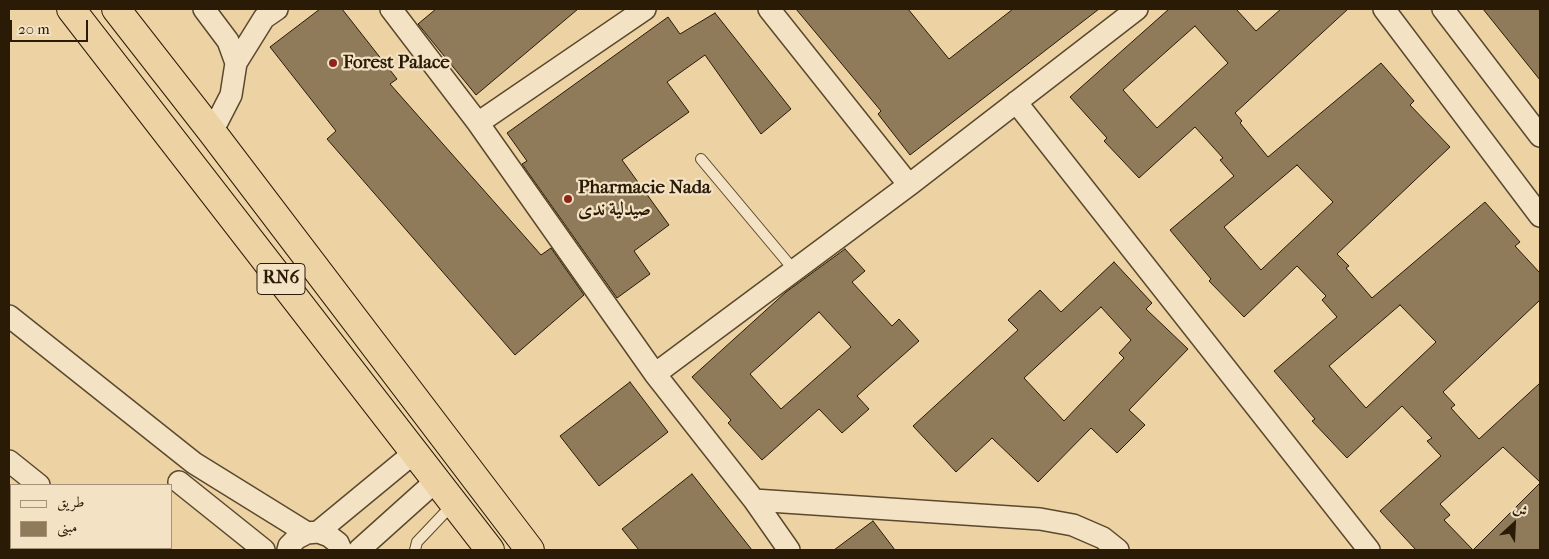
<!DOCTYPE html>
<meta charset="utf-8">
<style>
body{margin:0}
#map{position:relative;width:1549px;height:559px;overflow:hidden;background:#edd2a4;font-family:"IM FELL French Canon",Amiri,serif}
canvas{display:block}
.frame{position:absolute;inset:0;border:10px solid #2a1b07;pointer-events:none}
.legend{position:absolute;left:10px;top:484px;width:162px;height:65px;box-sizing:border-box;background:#f3e2c4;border:1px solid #a39278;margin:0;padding:6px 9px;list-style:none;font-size:15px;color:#2a1b07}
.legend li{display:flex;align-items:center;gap:10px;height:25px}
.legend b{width:25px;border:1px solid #a39278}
.north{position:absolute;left:1489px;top:499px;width:50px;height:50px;-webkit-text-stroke:4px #f3e2c4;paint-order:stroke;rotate:25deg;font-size:14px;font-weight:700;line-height:20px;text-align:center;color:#2a1b07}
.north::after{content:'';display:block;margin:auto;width:18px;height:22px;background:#2a1b07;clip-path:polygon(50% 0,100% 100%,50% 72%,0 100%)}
.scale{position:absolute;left:10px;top:20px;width:78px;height:22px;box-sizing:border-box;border:2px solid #2a1b07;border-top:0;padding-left:6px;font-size:15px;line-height:18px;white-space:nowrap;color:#2a1b07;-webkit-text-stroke:4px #f3e2c4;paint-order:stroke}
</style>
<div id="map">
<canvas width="1549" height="559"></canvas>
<div class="frame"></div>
<ul class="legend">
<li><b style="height:6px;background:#f3e2c4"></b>طريق</li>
<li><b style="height:14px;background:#8f7a59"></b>مبنى</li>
</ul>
<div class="north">ش</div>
<div class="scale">20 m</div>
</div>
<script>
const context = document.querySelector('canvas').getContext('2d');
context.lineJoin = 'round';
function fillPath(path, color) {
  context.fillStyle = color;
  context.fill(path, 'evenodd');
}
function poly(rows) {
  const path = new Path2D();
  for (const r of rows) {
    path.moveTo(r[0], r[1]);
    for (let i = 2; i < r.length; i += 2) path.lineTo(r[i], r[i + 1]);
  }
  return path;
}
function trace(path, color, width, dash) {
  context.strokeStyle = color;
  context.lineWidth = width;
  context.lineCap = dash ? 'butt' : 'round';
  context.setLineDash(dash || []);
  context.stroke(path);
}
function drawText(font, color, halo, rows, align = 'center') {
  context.font = font + ' "IM FELL French Canon",Amiri,serif';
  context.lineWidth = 4.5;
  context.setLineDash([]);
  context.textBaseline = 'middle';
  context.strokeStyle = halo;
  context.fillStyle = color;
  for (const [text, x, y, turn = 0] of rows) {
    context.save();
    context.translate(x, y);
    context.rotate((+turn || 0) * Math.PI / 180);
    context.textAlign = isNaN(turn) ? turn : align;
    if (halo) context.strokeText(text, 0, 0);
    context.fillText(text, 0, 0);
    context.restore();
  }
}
const building = poly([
 [320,9,342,9,397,79,390,84,541,255,551,248,584,295,515,355,327,139,336,131,270,47,320,9],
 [436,9,578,9,476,95,418,24,436,9],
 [796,9,908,9,949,59,1013,9,1099,9,910,155,878,114,881,111,796,9],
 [1169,9,1236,9,1256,31,1281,9,1348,9,1235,113,1242,121,1240,123,1268,157,1381,63,1414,101,1410,105,1450,147,1337,254,1349,266,1346,268,1372,298,1485,202,1520,242,1515,246,1540,273,1540,300,1443,392,1455,405,1451,408,1479,439,1540,383,1540,482,1503,447,1440,504,1450,515,1444,520,1473,550,1540,483,1540,550,1416,550,1380,511,1441,456,1427,441,1432,438,1402,406,1347,458,1312,421,1315,419,1274,371,1337,317,1322,300,1326,296,1297,266,1244,317,1209,281,1211,279,1170,230,1234,176,1220,160,1223,158,1195,127,1139,178,1104,141,1107,138,1070,97,1169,9],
 [1195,26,1228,63,1157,128,1123,90,1195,26],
 [1297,165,1333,202,1261,270,1224,227,1297,165],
 [1400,305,1436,342,1366,408,1329,366,1400,305],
 [1483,9,1540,9,1540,80,1483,9],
 [715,13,791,109,761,134,705,55,667,82,689,112,622,160,669,225,634,251,650,274,617,298,522,164,527,161,507,133,668,17,680,34,715,13],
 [845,249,865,271,852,282,892,326,899,319,919,341,857,396,869,409,842,433,819,409,762,460,728,423,731,420,692,377,786,292,845,249],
 [819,312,851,347,781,409,750,374,819,312],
 [1114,262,1152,303,1146,309,1188,349,1129,410,1145,425,1117,453,1091,428,1038,482,992,438,956,472,913,426,1018,330,1008,320,1040,290,1061,312,1114,262],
 [1101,307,1131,340,1119,353,1124,358,1064,421,1024,378,1101,307],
 [630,382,668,432,599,486,560,436,630,382],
 [692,474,752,550,639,550,622,529,692,474],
 [873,521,895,550,834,550,873,521]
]);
fillPath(building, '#8f7a59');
trace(building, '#2a1b07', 1);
const service = poly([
 [701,159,794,270],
 [415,550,417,542,453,504]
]);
const minor = poly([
 [204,9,228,41,236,63,231,95,212,132],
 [391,9,478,123,655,374,754,500,789,550],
 [769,9,909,185],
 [1384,9,1540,216],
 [1443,9,1540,136],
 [236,63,264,18,277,9],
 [1016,102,1369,550],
 [478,123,645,9],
 [9,316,194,463,307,533],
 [655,374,909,185,1137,9],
 [9,461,39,485],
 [179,482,264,550],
 [754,500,1040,519,1073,525,1103,538,1118,550],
 [318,532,415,452],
 [109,550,112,548],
 [288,550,289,546,297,538,307,533,318,532,329,536,338,543,341,550],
 [359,550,437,480]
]);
const trunk = poly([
 [71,9,490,550],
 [116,9,212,132,530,550]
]);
trace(service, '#5b492e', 12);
trace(minor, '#5b492e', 24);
trace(trunk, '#2a1b07', 30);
trace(service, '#f3e2c4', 10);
trace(minor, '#f3e2c4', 21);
trace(trunk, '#edd2a4', 28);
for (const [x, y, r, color] of [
 [333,63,5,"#8f2418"],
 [568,199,5,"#8f2418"]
]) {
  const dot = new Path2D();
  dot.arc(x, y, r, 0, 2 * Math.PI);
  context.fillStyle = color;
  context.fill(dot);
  trace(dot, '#f3e2c4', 2);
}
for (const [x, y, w] of [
 [281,279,48]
]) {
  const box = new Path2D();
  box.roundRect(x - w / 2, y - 15.5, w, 31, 4);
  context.fillStyle = '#f3e2c4';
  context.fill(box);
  trace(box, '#2a1b07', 1);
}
drawText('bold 18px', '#2a1b07', null, [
 ["RN6",281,279]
]);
drawText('bold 19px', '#2a1b07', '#f3e2c4', [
 ["Forest Palace",343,63],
 ["Pharmacie Nada",578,188],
 ["صيدلية ندى",578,210]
], 'left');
</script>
